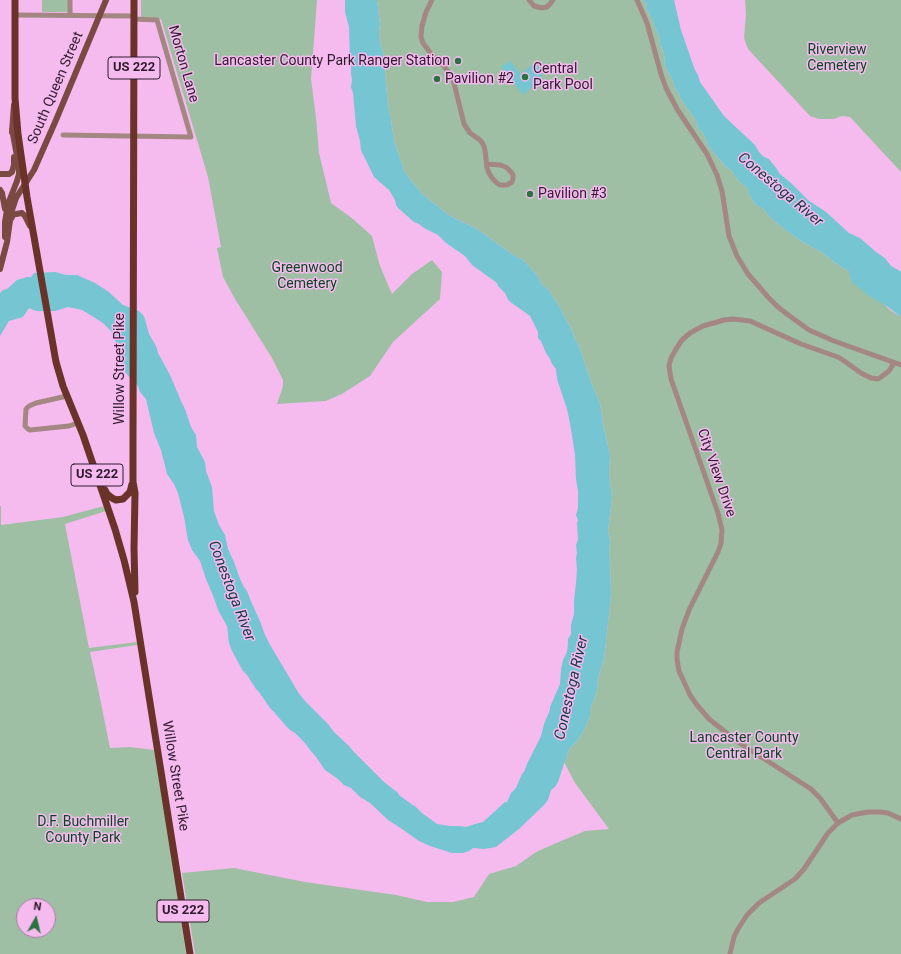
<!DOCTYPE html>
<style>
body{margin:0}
#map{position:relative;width:901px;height:954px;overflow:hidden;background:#f5bbef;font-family:Roboto,sans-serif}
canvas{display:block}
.north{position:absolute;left:16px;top:898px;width:40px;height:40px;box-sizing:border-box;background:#f5bbef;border:1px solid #a67ba1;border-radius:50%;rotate:8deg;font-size:11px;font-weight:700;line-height:16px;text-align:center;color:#2f1a2d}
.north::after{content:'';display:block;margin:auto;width:14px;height:18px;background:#2a723f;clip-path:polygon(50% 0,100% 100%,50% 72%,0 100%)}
</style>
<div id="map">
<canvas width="901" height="954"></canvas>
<div class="north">N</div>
</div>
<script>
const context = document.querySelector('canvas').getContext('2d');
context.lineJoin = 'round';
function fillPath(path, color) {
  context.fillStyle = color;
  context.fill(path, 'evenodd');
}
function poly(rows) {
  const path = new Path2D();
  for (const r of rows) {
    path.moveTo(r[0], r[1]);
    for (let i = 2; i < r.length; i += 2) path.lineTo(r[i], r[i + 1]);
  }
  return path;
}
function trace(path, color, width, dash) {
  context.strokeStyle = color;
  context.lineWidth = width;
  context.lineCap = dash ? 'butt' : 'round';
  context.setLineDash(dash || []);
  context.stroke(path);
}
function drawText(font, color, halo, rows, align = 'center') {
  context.font = font + ' Roboto,sans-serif';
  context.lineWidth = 3;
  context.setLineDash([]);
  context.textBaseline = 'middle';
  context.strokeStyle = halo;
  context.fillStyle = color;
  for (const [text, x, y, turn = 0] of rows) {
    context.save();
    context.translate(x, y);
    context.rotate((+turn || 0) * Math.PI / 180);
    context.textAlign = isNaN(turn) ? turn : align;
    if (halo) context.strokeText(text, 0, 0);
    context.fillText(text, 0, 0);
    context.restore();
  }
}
fillPath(poly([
 [42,0,69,0,69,12,42,12],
 [141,0,317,0,311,79,316,117,319,153,331,203,353,219,372,236,380,266,392,294,412,274,432,260,442,272,440,299,393,342,370,376,342,394,326,401,277,404,283,386,283,380,272,358,235,299,223,277,217,248,221,247,208,177,161,19,141,17],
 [377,0,643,0,647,4,646,8,651,17,656,30,659,36,660,43,661,45,662,50,664,54,665,66,673,81,674,86,676,89,681,99,697,122,698,129,703,133,709,147,726,167,731,170,737,179,747,188,749,194,755,204,763,209,772,219,788,232,801,241,821,252,841,267,849,271,890,310,901,317,901,954,195,954,182,873,234,868,305,882,396,895,427,902,453,902,474,897,489,874,516,866,536,852,561,841,585,831,609,829,575,783,564,762,569,749,577,741,584,730,590,716,590,710,597,691,598,678,604,659,611,595,610,561,609,554,610,541,608,531,612,498,609,474,610,455,603,424,600,403,591,382,579,346,575,339,570,326,567,322,562,311,548,289,542,285,538,276,522,259,516,257,477,229,448,215,444,211,442,210,440,208,422,194,405,173,395,144,392,127,391,119,389,113,389,108,388,105,383,53,380,43,379,32,380,24],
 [745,0,901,0,901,172,850,117,842,116,834,119,819,119,810,116,748,49,744,38,746,14],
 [0,506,1,506,1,525,63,517,104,506,106,511,65,524,89,648,137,642,137,645,90,652,99,693,110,748,130,747,154,750,170,843,186,954,0,954],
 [24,906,48,906,48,930,24,930]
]), '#9fbfa4');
fillPath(poly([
 [345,0,377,0,380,24,379,32,380,43,383,53,388,105,389,109,389,113,391,119,392,127,395,144,405,173,422,194,440,208,442,210,444,211,448,215,477,229,516,257,522,259,538,276,542,285,548,289,562,311,567,322,570,326,575,339,579,346,591,382,600,403,603,424,610,455,609,474,612,498,608,531,610,541,609,554,610,561,611,595,604,659,598,678,597,691,590,710,590,716,584,730,577,741,569,749,558,782,555,787,551,790,548,800,544,805,519,829,496,847,484,849,473,848,469,851,463,853,452,853,430,846,419,841,402,829,388,820,370,803,360,797,351,788,344,785,338,779,325,770,316,757,310,750,305,743,295,733,290,730,286,726,273,711,270,708,259,692,256,689,247,675,243,671,232,651,229,643,227,626,218,610,214,598,206,579,200,561,192,550,188,540,184,517,178,493,174,484,167,474,161,450,154,433,146,399,140,392,138,386,125,372,123,366,122,351,117,346,112,332,103,323,92,316,82,310,68,307,55,311,36,311,29,308,23,317,9,321,0,336,0,293,3,290,7,289,17,280,27,277,31,277,34,273,55,272,66,275,77,275,95,283,109,292,112,295,123,305,139,311,144,316,149,334,156,346,158,353,170,375,181,401,185,409,191,427,196,435,197,447,205,462,206,471,212,487,214,511,219,525,225,535,228,549,234,562,240,579,244,587,247,591,252,604,260,621,265,635,269,643,298,692,305,701,328,724,334,732,349,746,354,752,384,782,398,793,399,795,414,806,415,806,422,813,437,824,450,826,459,826,466,827,475,824,483,822,505,802,507,802,511,793,516,788,522,774,524,772,527,764,541,736,544,724,550,710,550,707,560,684,561,669,563,660,567,652,568,643,568,639,571,634,571,625,574,614,574,600,576,583,577,570,576,558,577,553,576,545,578,539,577,523,578,520,576,515,578,508,578,491,576,479,575,455,571,429,567,409,557,379,556,369,552,364,550,359,546,353,541,341,538,338,538,332,530,316,509,301,505,293,498,286,497,283,472,265,465,256,446,243,438,235,424,228,419,224,414,222,398,208,396,205,395,200,389,190,374,177,361,150,360,141,356,126,353,93,351,87,352,80,351,74,351,67,350,62,349,27,345,12],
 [643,0,674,0,681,30,695,70,698,75,700,82,724,116,755,145,759,152,764,157,769,159,777,169,779,173,791,183,808,200,826,212,849,233,860,238,876,252,885,258,891,266,900,271,901,272,901,317,888,307,869,296,853,283,850,277,849,271,841,267,821,252,801,241,788,232,772,219,763,209,755,204,749,194,747,188,737,179,731,170,726,167,709,147,703,133,698,129,697,122,681,99,676,89,674,86,673,81,665,66,664,54,660,43,659,36,656,30,651,17,646,8,647,4],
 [510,61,521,74,535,62,542,71,541,80,523,95,501,67]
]), '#75c5d3');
trace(poly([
 [432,0,426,12,422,26,421,37,423,43,432,55,444,66,453,79,464,124,470,133,480,140,483,144,485,150,487,168,489,173,492,178,497,183,500,185,507,185,512,182,513,178,513,175,511,172,506,167,500,165,487,164],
 [529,0,534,6,542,8,547,7,550,4,553,0],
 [637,0,647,23,661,74,666,88,677,109,707,154,717,175,722,191,729,236,737,256,748,274,768,297,778,307,787,314,809,330,834,341,901,365],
 [15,15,134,16],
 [70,15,70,0],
 [63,135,191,137,157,20,134,19],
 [67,396,36,403,29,406,26,409,25,426,28,429,30,430,69,426,78,423],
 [838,823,820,798,811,789,738,742,709,719,697,705,690,695,679,671,677,659,677,652,682,629,689,610,718,552,721,543,722,530,718,513,671,379,669,366,671,358,676,349,682,340,690,333,703,326,724,320,733,319,750,321,801,344,835,356,840,358,861,373,871,378,878,379,881,377,889,371,894,363],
 [730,954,734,937,738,929,747,915,759,903,795,879,804,869,828,833,838,823,852,815,868,812,880,812,888,813,901,819]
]), '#a48782', 5);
trace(poly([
 [12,132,14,105],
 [0,174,9,174,12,172,14,165,14,157],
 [0,190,2,193,5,209],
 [11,219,13,215,16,214,22,213,25,216,30,226],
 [5,237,5,222,8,204,17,181,19,174,19,167,12,129],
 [0,269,7,242,11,213,16,198,34,170,56,120,106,0]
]), '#7a4941', 6);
trace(poly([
 [15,0,15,98,18,134,27,197,56,362,63,386,83,435,115,529,124,560,134,602,190,954],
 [134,0,133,439,133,482,135,493,134,548,135,592],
 [105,490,107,494,112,498,116,500,123,499,130,492,132,484]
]), '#6a332a', 7);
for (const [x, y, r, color] of [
 [458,61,4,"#2a723f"],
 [525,77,4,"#2a723f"],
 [437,79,4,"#2a723f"],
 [530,194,4,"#2a723f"]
]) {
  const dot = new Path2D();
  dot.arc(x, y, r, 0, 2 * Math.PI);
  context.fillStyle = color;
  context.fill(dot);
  trace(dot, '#f5bbef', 1.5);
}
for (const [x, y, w] of [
 [134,68,52],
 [97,475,52],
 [183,911,52]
]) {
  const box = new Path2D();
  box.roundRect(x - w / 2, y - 11, w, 22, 3);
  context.fillStyle = '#f5bbef';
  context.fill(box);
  trace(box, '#2f1a2d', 1);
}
drawText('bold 13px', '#2f1a2d', null, [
 ["US 222",134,68],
 ["US 222",97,475],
 ["US 222",183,911]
]);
drawText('14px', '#09461f', '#f5bbef', [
 ["Riverview",837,50],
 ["Cemetery",837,66],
 ["Greenwood",307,268],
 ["Cemetery",307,284],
 ["Lancaster County",744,738],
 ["Central Park",744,754],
 ["D.F. Buchmiller",83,822],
 ["County Park",83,838]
]);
drawText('14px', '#2f1a2d', '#f5bbef', [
 ["Lancaster County Park Ranger Station",450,61,"right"],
 ["Central",533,69],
 ["Park Pool",533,85],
 ["Pavilion #2",445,79],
 ["Pavilion #3",538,194]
], 'left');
drawText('14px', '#2f1a2d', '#f5bbef', [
 ["Morton Lane",183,64,74],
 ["South Queen Street",56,88,-67],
 ["Willow Street Pike",120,369,-90],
 ["City View Drive",716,473,71],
 ["Willow Street Pike",175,776,81]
]);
drawText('italic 15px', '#143a41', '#f5bbef', [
 ["Conestoga River",780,190,40],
 ["Conestoga River",231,591,69],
 ["Conestoga River",572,688,-77]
]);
</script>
